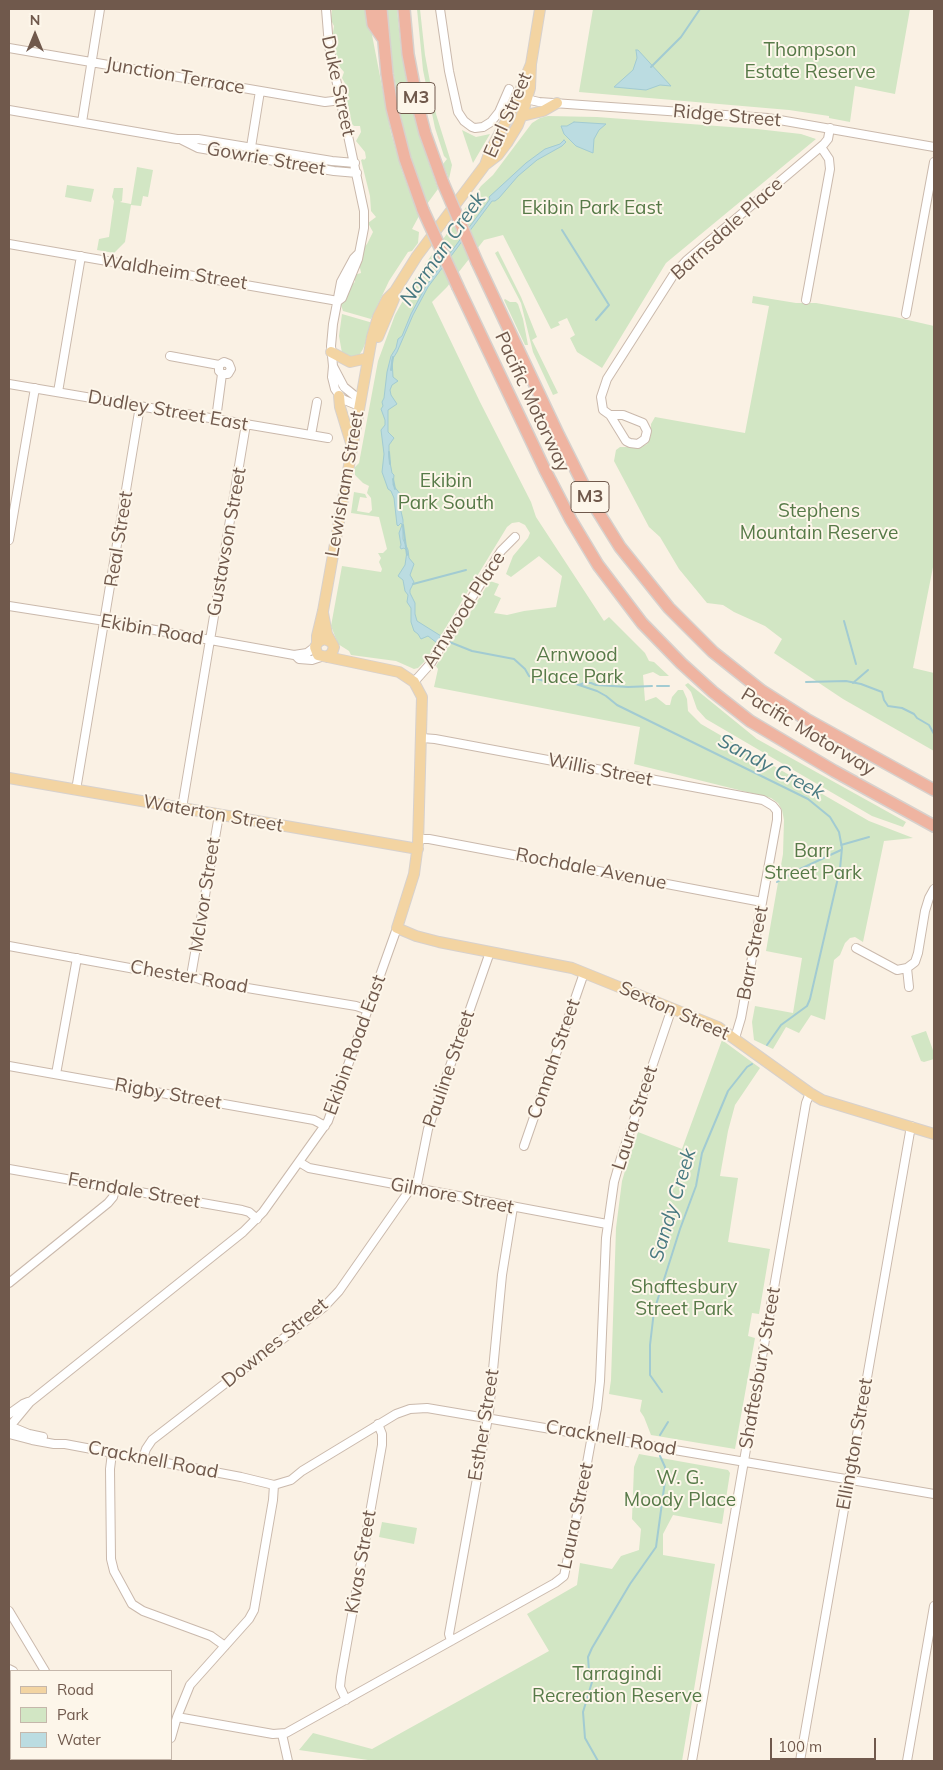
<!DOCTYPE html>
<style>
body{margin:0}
#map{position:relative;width:943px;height:1770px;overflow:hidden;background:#faf1e4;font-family:Mulish,sans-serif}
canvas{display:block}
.frame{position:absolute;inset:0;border:10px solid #70594c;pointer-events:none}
.legend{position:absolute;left:10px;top:1670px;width:162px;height:90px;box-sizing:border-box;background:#fdf6ea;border:1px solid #c5b7ab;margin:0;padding:6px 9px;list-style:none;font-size:15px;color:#70594c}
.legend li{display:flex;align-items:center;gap:10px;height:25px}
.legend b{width:25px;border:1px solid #c5b7ab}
.north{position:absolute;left:10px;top:10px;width:50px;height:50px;-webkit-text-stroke:4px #fdf6ea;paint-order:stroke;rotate:0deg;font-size:14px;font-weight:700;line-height:20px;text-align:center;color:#70594c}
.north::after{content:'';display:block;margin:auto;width:18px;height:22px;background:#70594c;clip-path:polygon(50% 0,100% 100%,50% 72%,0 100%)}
.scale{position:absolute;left:770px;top:1738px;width:106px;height:22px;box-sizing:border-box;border:2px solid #70594c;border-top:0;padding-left:6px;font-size:15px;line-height:18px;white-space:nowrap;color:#70594c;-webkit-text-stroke:4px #fdf6ea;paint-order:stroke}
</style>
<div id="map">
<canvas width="943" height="1770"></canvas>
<div class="frame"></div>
<ul class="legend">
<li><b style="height:6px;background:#f3d4a2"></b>Road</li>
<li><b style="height:14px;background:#d2e6c4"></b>Park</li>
<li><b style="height:14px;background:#bbdce1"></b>Water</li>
</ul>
<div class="north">N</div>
<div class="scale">100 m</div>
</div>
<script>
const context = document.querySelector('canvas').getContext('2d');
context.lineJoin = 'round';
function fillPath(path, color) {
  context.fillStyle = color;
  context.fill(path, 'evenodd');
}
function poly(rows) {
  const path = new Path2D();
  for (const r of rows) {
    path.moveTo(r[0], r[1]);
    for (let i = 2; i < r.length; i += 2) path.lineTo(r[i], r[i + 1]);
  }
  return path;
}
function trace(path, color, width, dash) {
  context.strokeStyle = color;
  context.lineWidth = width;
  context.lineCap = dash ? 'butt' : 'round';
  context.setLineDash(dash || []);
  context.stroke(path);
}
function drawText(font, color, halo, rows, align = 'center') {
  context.font = font + ' Mulish,sans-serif';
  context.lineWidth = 4;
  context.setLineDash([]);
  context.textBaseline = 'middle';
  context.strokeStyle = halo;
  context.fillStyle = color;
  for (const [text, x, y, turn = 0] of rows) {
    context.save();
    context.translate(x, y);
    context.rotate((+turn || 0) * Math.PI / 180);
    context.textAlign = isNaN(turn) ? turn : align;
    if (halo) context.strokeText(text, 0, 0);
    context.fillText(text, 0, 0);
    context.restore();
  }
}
fillPath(poly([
 [332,9,367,9,391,133,402,171,419,216,412,229,419,232,418,243,412,251,408,252,389,281,371,319,343,311,341,305,350,286,355,282,354,275,361,273,359,263,361,255,364,253,362,249,367,244,373,232,368,223,376,217,371,211,370,196,361,160,363,159,364,160,366,158,365,152,356,141,361,132,360,126,354,126,352,124,346,95,347,87,342,78,344,72,338,65,335,47,332,40,334,26,331,20],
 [387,9,397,9,401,49,409,95,419,134,438,189,427,204,410,154,401,117,392,64],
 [417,9,420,9,425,55,436,114,452,165,449,179,443,164,447,159,444,156,435,128,423,70],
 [593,9,910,9,895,94,855,86,850,122,829,118,829,116,789,110,579,92],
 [548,116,597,117,757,129,801,134,816,139,666,263,602,368,577,352,570,338,575,335,567,318,558,322,560,325,551,329,503,235,484,240,447,287,432,302,480,402,531,502,536,517,604,621,609,617,645,653,649,661,654,662,669,676,660,676,653,672,643,675,645,701,656,697,666,705,670,705,672,697,678,690,683,690,687,699,688,711,701,724,869,821,913,838,884,841,863,942,855,937,850,938,845,943,840,955,834,960,825,1020,811,1015,799,1033,786,1027,773,1049,754,1040,752,1022,755,1006,793,1013,802,958,766,951,783,854,784,820,782,810,778,803,771,798,634,764,640,727,434,687,438,669,436,666,490,581,499,584,494,595,501,598,494,613,507,615,524,611,556,607,562,576,539,556,511,577,506,574,513,556,528,538,530,533,525,525,519,522,512,523,507,527,426,660,418,668,414,669,396,661,351,655,349,651,338,644,331,626,342,566,381,572,382,569,379,562,381,558,378,553,383,553,387,549,379,517,351,513,354,492,365,494,367,498,360,497,357,511,369,513,372,510,371,498,367,493,369,486,363,483,355,475,354,468,359,463,378,361,395,315,416,277,481,186,493,175,532,123,540,118],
 [462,130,476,137,490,134,473,163],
 [137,167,153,170,148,197,143,196,141,206,131,205,125,242,114,253,97,250,99,239,109,237,114,201,112,197,114,188,123,188,122,201,120,202,131,204],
 [67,185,94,189,91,202,65,197],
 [498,251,521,297,537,337,532,340,558,393,553,395,533,352,521,303,495,253],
 [753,296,796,303,816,303,895,317,934,326,934,562,913,668,934,673,934,751,843,699,774,653,782,639,765,626,734,612,723,605,707,603,679,569,660,537,649,527,614,461,616,450,620,447,641,447,647,444,651,435,651,424,655,417,745,433,769,306,752,303],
 [505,299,510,302,516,302,518,304,523,319,528,345,525,345,504,300],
 [342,314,373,323,363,349,358,357,353,359,342,353,339,336],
 [688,683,757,739,906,822,903,827,872,816,706,719,697,709,691,692,685,685],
 [926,1031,934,1053,934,1059,924,1062,921,1061,911,1036],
 [722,1040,760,1068,735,1105,728,1131,720,1176,738,1178,728,1242,770,1249,759,1314,752,1313,748,1336,755,1338,735,1449,651,1435,644,1417,640,1411,642,1400,609,1394,611,1380,616,1228,622,1181,627,1164,638,1132,682,1149],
 [639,1454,728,1470,730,1473,722,1524,673,1515,663,1534,663,1555,715,1564,682,1761,375,1761,299,1750,313,1733,372,1749,549,1651,527,1614,577,1585,580,1563,612,1569,621,1556,639,1550,641,1529,632,1519,634,1467],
 [382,1522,417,1528,414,1544,379,1537]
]), '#d2e6c4');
const water = poly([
 [636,50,638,50,671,86,660,85,646,90,614,87,633,70,637,58,636,50],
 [574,122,606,124,599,130,594,139,593,153,576,146,564,134,561,126,567,126,574,122],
 [564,140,566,142,562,146,537,160,518,176,499,198,495,201,492,201,428,287,413,315,397,352,392,360,393,377,398,381,392,385,390,390,391,395,397,404,388,410,388,432,394,438,389,445,389,457,392,473,394,475,393,485,401,495,400,507,403,520,403,539,408,550,409,558,414,564,410,575,414,582,410,590,410,593,415,603,415,614,417,621,441,636,437,643,428,636,421,639,418,634,414,631,411,622,411,608,407,602,408,595,405,591,403,580,398,576,405,565,407,551,404,548,401,549,400,547,401,545,399,533,402,525,401,523,398,526,397,525,394,498,391,491,388,489,382,472,384,454,381,430,385,425,385,420,381,409,383,406,382,402,384,398,387,372,391,356,396,348,398,339,402,336,411,314,426,286,490,199,489,197,526,163,545,149,560,144,564,140]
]);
fillPath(water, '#bbdce1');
trace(water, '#a2cbd2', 1);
trace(poly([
 [651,67,681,37,700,9],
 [562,230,609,305,596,320],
 [391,370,393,357],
 [389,452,390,464],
 [393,479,395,489],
 [403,525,407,555],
 [413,584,466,570],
 [844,621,856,664],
 [447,641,472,651,514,659,525,669,529,676,550,683,573,683,579,685,584,683,591,683,596,685,628,687,652,686],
 [806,682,846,681,861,684,882,692,884,700,888,706,902,708,914,714,917,718,929,725,934,734],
 [853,683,868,670],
 [579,685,597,691,606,696,617,705,808,799,830,817,839,832,842,848,840,869,810,999,807,1006,781,1025,767,1045],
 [657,686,669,686],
 [841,845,869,837],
 [777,882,798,870,841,850],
 [662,1392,650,1375,650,1345,654,1311,680,1229,696,1186,702,1153,728,1091,747,1067,752,1064],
 [660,1435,668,1422],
 [598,1761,585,1738,583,1712,592,1682,589,1671,588,1657,592,1648,630,1584,656,1547,665,1481,665,1467,660,1456]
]), '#a2cbd2', 2);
const minor = poly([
 [326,9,329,46,364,211,364,228,358,259,342,298,338,301],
 [440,9,449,71,458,112,464,121,472,127,475,128,483,127,491,122,499,112,509,89],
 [9,48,325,102,341,100],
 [522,98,539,102,768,118,934,147],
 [9,110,177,139,198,139,332,161,355,163],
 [82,122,100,9],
 [182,140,198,148,334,171,357,173],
 [251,147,260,91],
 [9,244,338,301],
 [358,254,354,258,341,282,333,324,331,346,333,366,332,377,335,389,342,399,359,406],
 [806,300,830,169,829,159,821,147],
 [906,314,934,162],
 [170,356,219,365,224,362,229,364,231,369,228,374,222,374,219,371,219,365],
 [333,366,344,387,360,400],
 [9,384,328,438],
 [58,392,81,256],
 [610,415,623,415,643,423,647,431,645,439,638,444,630,443,626,441,610,415,603,410,601,397,607,379,674,274,687,260,824,144,828,139,830,128],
 [216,419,222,374],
 [311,435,317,402],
 [9,540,35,388],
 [9,606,105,621,294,655,307,653,315,647],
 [296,656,299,659,312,660,321,657],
 [414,682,431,663,501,551,515,537],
 [422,738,435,739,763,800,773,806,777,811,777,820,741,1018,735,1038],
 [76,790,140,406],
 [182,808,246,424],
 [419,839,429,839,762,902],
 [9,946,179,977,191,976,205,981,356,1006,368,1010],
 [856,948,897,970,907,968,915,962,918,953,925,911,929,898,934,889],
 [907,968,909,987],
 [191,976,219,815],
 [9,1066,314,1120,325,1126],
 [56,1074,77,958],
 [524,1146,584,973],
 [299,1162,309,1168,325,1171,607,1224],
 [9,1169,242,1210,249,1212,257,1219],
 [416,1189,428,1129,490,952],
 [9,1283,108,1203,113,1197,116,1187],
 [9,1414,23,1404,28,1402],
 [11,1425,30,1402,243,1232,263,1212,328,1121,397,928],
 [12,1427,29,1434,43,1437],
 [9,1434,32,1440,54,1444,65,1444,241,1477,274,1485,291,1480,302,1471,396,1414,410,1409,427,1408,934,1494],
 [112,1453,110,1469,111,1559,114,1571,132,1604,143,1611,211,1636,225,1646],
 [143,1458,146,1449,152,1440,324,1307,339,1291,411,1188],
 [9,1611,45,1671],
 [451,1641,449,1634,489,1412,502,1275,513,1207],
 [9,1669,13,1671],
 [346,1700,340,1687,341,1677,382,1445,382,1434,378,1424],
 [177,1717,273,1734,286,1733,555,1583,564,1576,581,1496,597,1408,600,1381,606,1238,614,1182,620,1161,672,1008],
 [282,1734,288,1761],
 [171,1738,177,1717,190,1685,249,1619,254,1610,273,1500,274,1485],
 [45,1761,46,1759],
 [166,1761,167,1759],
 [692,1761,806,1103,810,1093],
 [800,1761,911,1126],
 [907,1761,934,1606]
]);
const major = poly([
 [522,116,543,111,557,103],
 [485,165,498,155,507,143,518,125,524,109,530,88,531,64,540,9],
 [378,337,394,299],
 [331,352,350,362,368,358],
 [339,396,340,407,351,443],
 [323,613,327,634,334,647,332,653,327,657],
 [331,642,325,639,319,641,315,647,318,655,399,672,414,682,422,697,418,844,414,874,397,928,416,936,439,942,572,968,718,1027,810,1093,822,1100,934,1134],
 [317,644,317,636,323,611,372,337,378,317,387,299,395,291,417,256,485,165,490,151,513,108,531,64],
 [9,778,418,849]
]);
const highway = poly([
 [371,9,373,24,382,37],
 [381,9,387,74,392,108,405,159,423,210],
 [404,9,408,54,418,106,425,133,443,183],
 [477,262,559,436,592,502,620,547,669,608,713,652,762,691,806,719,934,790],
 [458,287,545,470,571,520,598,565,642,623,681,663,713,692,750,721,834,771,934,826]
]);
trace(minor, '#cab9ac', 10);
trace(major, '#d7d1cd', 12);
trace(highway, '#d7d1cd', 14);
trace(minor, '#fff', 8);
trace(major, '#f3d4a2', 10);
trace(highway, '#efb4a1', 11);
const highwayBridge = poly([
 [443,183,477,262],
 [423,210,458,287]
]);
trace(highwayBridge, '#d7d1cd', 14, []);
trace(highwayBridge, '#efb4a1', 11);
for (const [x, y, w] of [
 [416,98,38],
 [590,497,38]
]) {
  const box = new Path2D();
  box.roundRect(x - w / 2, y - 15.5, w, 31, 4);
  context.fillStyle = '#fdf6ea';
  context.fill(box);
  trace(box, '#70594c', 1);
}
drawText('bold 18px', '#70594c', null, [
 ["M3",416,98],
 ["M3",590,497]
]);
drawText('19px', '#577a48', '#fdf6ea', [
 ["Thompson",810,50],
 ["Estate Reserve",810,72],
 ["Ekibin Park East",592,208],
 ["Ekibin",446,481],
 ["Park South",446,503],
 ["Stephens",819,511],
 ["Mountain Reserve",819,533],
 ["Arnwood",577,655],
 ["Place Park",577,677],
 ["Barr",813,851],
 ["Street Park",813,873],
 ["Shaftesbury",684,1287],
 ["Street Park",684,1309],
 ["W. G.",680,1478],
 ["Moody Place",680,1500],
 ["Tarragindi",617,1674],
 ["Recreation Reserve",617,1696]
]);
drawText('19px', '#70594c', '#fdf6ea', [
 ["Junction Terrace",175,76,10],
 ["Duke Street",338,86,78],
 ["Earl Street",508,115,-66],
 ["Ridge Street",727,116,5],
 ["Gowrie Street",266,159,10],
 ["Barnsdale Place",727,229,-42],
 ["Waldheim Street",174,272,9],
 ["Pacific Motorway",532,402,65],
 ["Dudley Street East",168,411,10],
 ["Lewisham Street",345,484,-80],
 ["Real Street",119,539,-81],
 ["Gustavson Street",227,542,-80],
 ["Arnwood Place",464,610,-57],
 ["Ekibin Road",152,630,10],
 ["Pacific Motorway",808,732,31],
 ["Willis Street",600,770,11],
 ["Waterton Street",213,814,10],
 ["Rochdale Avenue",591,869,11],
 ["McIvor Street",205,895,-81],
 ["Barr Street",753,953,-79],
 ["Chester Road",189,977,10],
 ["Sexton Street",674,1011,24],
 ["Ekibin Road East",355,1045,-70],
 ["Connah Street",554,1059,-71],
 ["Pauline Street",449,1069,-71],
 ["Rigby Street",168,1094,10],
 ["Laura Street",635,1118,-72],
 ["Ferndale Street",134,1191,10],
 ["Gilmore Street",452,1196,11],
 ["Downes Street",275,1343,-39],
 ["Shaftesbury Street",760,1368,-80],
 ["Esther Street",484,1425,-81],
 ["Cracknell Road",611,1438,10],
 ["Ellington Street",855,1444,-80],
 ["Cracknell Road",153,1460,11],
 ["Laura Street",576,1516,-78],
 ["Kivas Street",361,1562,-80]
]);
drawText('italic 20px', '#487981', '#fdf6ea', [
 ["Norman Creek",443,249,-55],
 ["Sandy Creek",771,767,28],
 ["Sandy Creek",673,1205,-73]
]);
</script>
